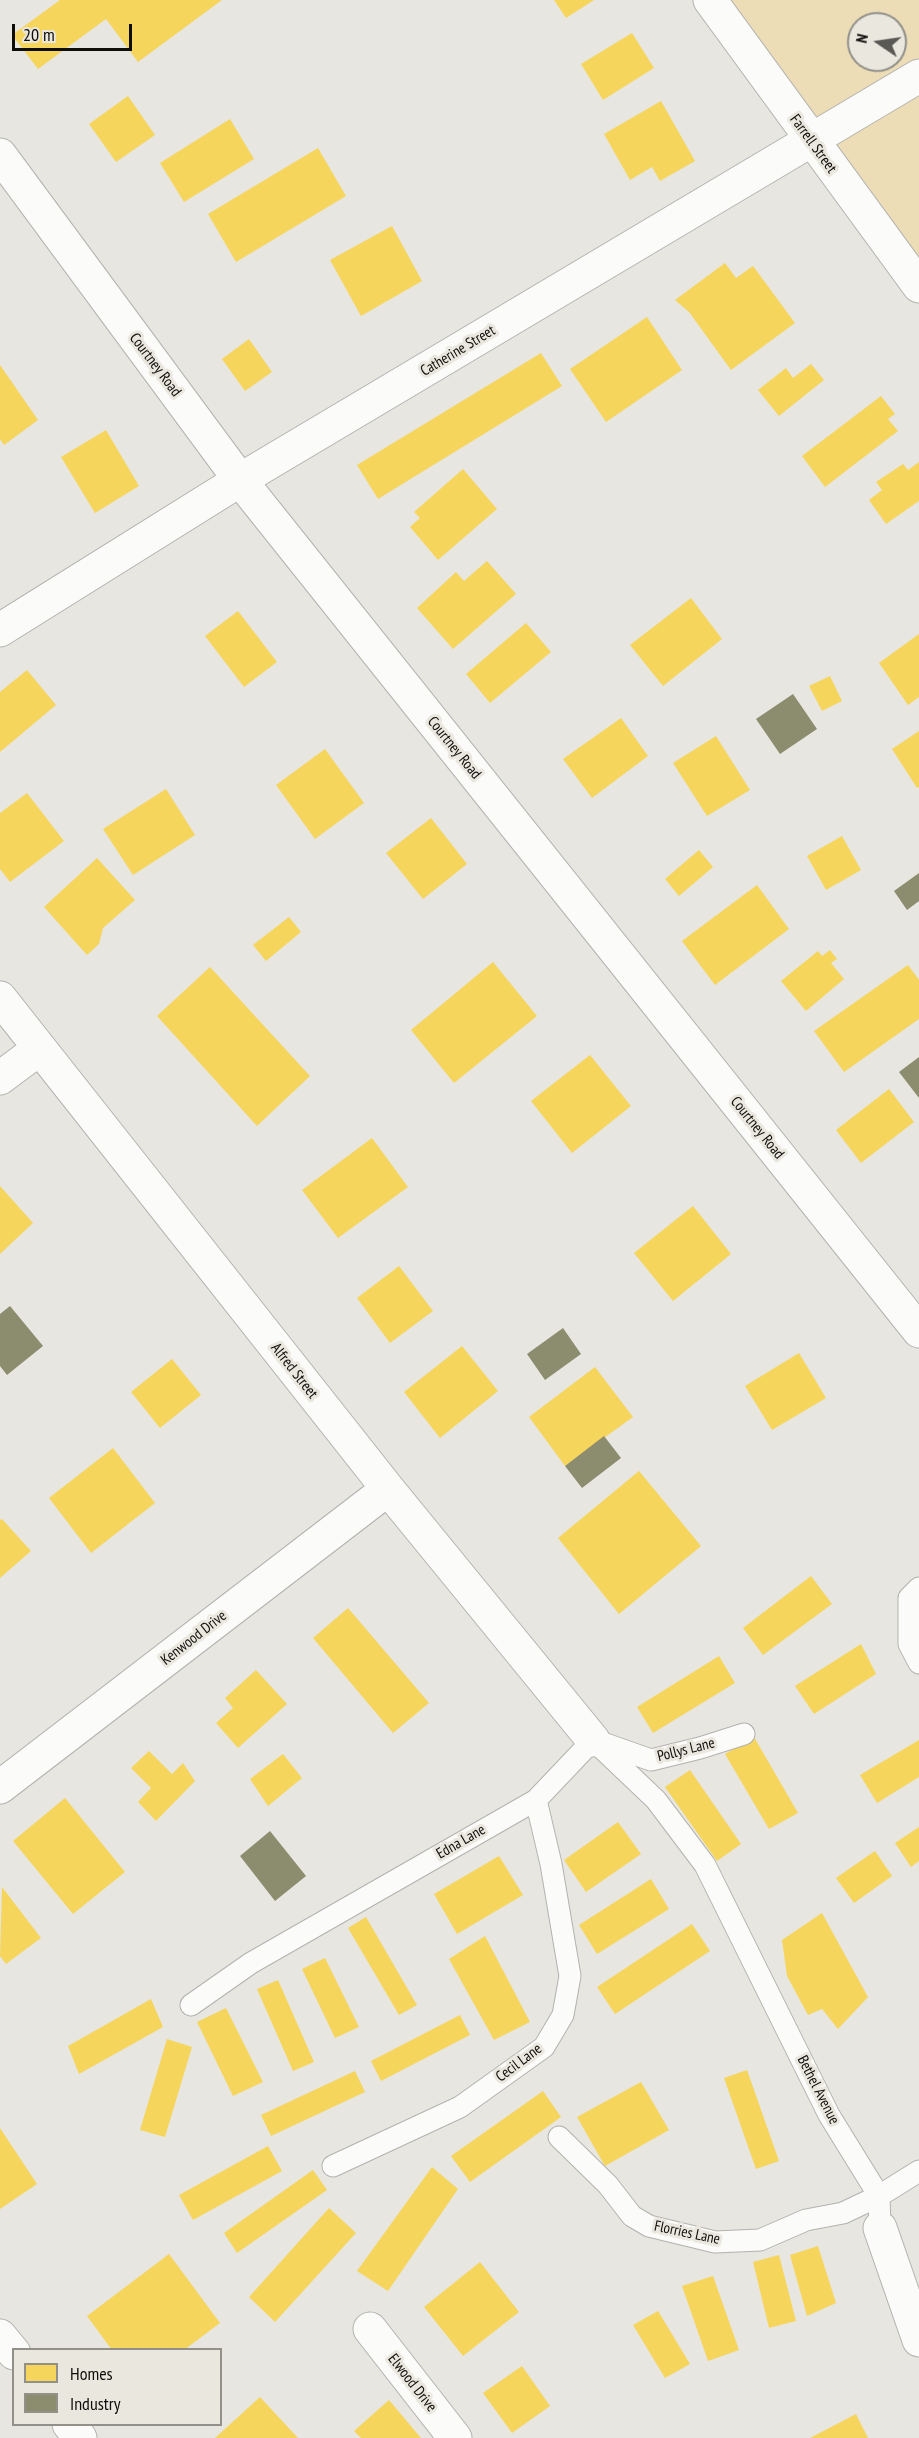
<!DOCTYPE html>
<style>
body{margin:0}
#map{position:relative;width:919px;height:2438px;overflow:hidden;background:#e7e6e1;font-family:"PT Sans Narrow",sans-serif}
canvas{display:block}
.legend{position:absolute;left:12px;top:2348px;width:210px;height:78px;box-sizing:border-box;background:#eae7de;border:2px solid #929089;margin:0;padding:8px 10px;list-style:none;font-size:18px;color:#0e0d0a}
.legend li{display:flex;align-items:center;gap:12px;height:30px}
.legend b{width:30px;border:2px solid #929089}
.north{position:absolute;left:847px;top:12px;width:60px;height:60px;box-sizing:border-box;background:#eae7de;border:2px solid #929089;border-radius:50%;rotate:283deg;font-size:16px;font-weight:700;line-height:24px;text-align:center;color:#0e0d0a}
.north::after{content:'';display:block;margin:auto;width:21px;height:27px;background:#5a5955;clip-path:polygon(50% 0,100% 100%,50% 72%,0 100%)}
.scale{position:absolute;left:12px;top:24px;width:120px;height:27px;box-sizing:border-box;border:3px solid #0e0d0a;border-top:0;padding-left:8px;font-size:18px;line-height:21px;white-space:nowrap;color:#0e0d0a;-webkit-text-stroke:4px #eae7de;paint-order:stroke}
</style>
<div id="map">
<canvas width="919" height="2438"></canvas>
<ul class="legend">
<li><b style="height:16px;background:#f6d55c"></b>Homes</li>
<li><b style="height:16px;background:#8c8c6e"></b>Industry</li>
</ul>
<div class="north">N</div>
<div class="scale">20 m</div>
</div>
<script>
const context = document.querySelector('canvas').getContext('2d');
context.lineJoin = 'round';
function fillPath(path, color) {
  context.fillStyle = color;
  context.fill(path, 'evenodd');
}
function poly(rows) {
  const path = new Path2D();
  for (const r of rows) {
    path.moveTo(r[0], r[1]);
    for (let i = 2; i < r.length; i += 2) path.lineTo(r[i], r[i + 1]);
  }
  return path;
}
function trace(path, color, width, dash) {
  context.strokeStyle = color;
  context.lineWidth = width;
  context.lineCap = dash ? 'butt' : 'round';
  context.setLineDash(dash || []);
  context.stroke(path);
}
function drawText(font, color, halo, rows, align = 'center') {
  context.font = font + ' "PT Sans Narrow",sans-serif';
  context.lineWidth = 6;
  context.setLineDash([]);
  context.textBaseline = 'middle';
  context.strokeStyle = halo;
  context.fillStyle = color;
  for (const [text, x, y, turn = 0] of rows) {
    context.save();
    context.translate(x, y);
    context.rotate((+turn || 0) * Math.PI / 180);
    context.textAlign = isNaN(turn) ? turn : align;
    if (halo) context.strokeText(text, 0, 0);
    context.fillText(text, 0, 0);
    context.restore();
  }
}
fillPath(poly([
 [716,0,919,0,919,273],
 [859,24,895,24,895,60,859,60]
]), '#ecddb7');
fillPath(poly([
 [60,0,222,0,138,62,106,19,38,69,12,35],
 [554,0,594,0,566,18],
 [632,33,654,68,603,100,581,64],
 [128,96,155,135,116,162,89,124],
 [661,101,695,161,660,181,652,167,630,180,604,134],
 [230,119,254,159,184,202,160,163],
 [318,148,346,196,236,262,208,214],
 [392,226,422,281,361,316,330,260],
 [725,263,736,278,753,266,795,323,731,370,689,312,675,300],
 [647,317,682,370,606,422,570,369],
 [249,339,272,372,245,391,222,359],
 [541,353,562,386,378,499,357,465],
 [811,364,824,380,779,416,758,390,786,368,793,378],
 [0,365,38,420,4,445,0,439],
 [881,396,895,414,888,419,898,431,825,487,802,456],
 [106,430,139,486,95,513,61,457],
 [919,462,919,501,886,524,869,500,882,490,876,482,903,464,908,470],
 [463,469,497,509,438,560,410,527,420,518,414,512],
 [487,561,516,594,453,649,417,608,456,572,464,581],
 [691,598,722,639,663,686,630,645],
 [238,611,277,662,244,687,205,636],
 [526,623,551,652,490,703,466,674],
 [919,634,919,697,908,705,879,663],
 [27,670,56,705,0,752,0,692],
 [830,676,842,701,822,711,809,686],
 [621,718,648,756,592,798,563,759],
 [919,731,919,787,917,788,892,749],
 [716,736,750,790,707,816,673,763],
 [325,749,364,803,315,839,276,785],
 [166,789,195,835,133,875,103,829],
 [27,793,64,841,10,882,0,869,0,813],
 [431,818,467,864,423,899,386,853],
 [842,836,861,870,826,890,807,856],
 [699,850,713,867,679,896,665,879],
 [97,858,135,900,103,928,99,944,87,955,44,907],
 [757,885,789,929,715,985,682,941],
 [289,917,301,932,266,961,253,945],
 [830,950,837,959,831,963,844,979,806,1011,781,981,818,951,822,956],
 [493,962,537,1016,454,1083,411,1030],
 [908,965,919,980,919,1019,844,1072,814,1031],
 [210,967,310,1076,257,1126,157,1016],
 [590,1055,631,1106,572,1153,531,1101],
 [889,1089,914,1122,861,1163,836,1130],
 [372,1138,408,1187,338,1238,302,1190],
 [0,1186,33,1223,0,1254],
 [693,1206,731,1254,673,1301,634,1253],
 [399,1266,433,1311,390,1343,357,1298],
 [462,1346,498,1391,440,1438,404,1392],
 [799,1353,826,1398,772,1430,745,1386],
 [172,1359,201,1395,160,1428,131,1392],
 [595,1367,633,1417,565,1466,529,1417],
 [113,1448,155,1503,91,1553,49,1498],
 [639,1471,701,1546,619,1614,558,1538],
 [2,1519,31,1551,0,1578,0,1520],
 [811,1576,832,1604,763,1655,743,1628],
 [348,1608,429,1703,393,1733,313,1638],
 [861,1644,876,1674,814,1714,795,1686],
 [719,1656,735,1683,653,1733,637,1707],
 [256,1670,287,1704,238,1748,216,1723,233,1708,225,1698],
 [754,1737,798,1813,769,1829,725,1754],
 [919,1740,919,1777,877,1803,860,1775],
 [149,1751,172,1774,183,1763,195,1781,156,1821,138,1802,151,1788,131,1768],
 [283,1754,302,1778,268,1806,250,1779],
 [690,1770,741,1844,717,1861,665,1787],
 [65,1798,125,1872,73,1914,13,1841],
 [618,1822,641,1854,586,1892,564,1860],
 [919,1827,919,1861,911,1867,895,1843],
 [875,1851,892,1876,854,1903,836,1878],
 [499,1856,523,1895,457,1934,434,1894],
 [651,1879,669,1909,597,1954,579,1925],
 [2,1887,41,1938,6,1964,0,1956],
 [822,1913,868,1997,838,2029,822,2009,808,2015,787,1976,782,1940],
 [366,1917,417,2005,399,2015,348,1928],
 [692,1924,710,1951,615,2014,597,1987],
 [485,1936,530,2022,494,2040,449,1959],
 [325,1958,359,2027,335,2038,302,1969],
 [278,1980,314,2062,293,2071,257,1989],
 [151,1999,163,2027,79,2074,68,2046],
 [226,2008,263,2082,233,2096,197,2022],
 [460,2015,470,2035,381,2081,371,2061],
 [167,2039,192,2047,165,2137,140,2130],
 [747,2070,779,2161,756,2169,724,2078],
 [355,2071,365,2092,271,2136,261,2115],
 [641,2082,669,2130,605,2166,577,2117],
 [543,2091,561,2117,470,2182,451,2156],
 [0,2128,37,2184,0,2209],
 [268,2146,282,2171,193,2220,179,2195],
 [432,2167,458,2189,388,2291,357,2271],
 [313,2170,327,2190,237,2253,224,2233],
 [329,2208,356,2233,275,2322,249,2297],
 [818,2246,836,2303,807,2316,790,2255],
 [169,2254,220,2323,184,2350,112,2350,87,2316],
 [779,2255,796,2321,769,2328,753,2262],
 [480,2262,519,2312,463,2356,424,2307],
 [713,2276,739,2350,708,2361,682,2286],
 [658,2311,690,2364,665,2378,633,2325],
 [522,2366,550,2406,512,2433,483,2393],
 [260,2397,298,2438,215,2438],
 [389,2400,421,2438,361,2438,354,2431],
 [856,2414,868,2438,810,2438]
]), '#f6d55c');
fillPath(poly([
 [793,694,817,729,780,754,756,719],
 [919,873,919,901,907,910,894,891],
 [919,1057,919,1098,899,1072],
 [10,1306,43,1346,7,1375,0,1366,0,1314],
 [563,1328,581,1354,545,1380,527,1354],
 [604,1436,621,1458,582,1488,565,1466],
 [270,1831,306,1876,275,1901,240,1856]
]), '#8c8c6e');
const lane = poly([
 [919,1588,909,1598,909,1644,919,1663],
 [600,1742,651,1760,700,1748,744,1734],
 [191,2005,251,1963,536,1800,593,1740,656,1800,705,1865,829,2115,879,2196,880,2228],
 [559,2137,608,2185,632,2216,649,2226,715,2242,760,2240,806,2220,843,2213,879,2196,919,2171],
 [333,2166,460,2107,544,2047,563,2015,570,1976,551,1864,536,1800]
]);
const street = poly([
 [710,0,919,286],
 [0,155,240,480,919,1331],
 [0,630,240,480,919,76],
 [0,998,388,1489,593,1740],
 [0,1078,39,1049],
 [0,1787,388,1489],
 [880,2228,919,2340],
 [370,2329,455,2438],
 [0,2336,14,2353],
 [69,2424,80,2438]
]);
trace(lane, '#b3b2ae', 23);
trace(street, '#b3b2ae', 35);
trace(lane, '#fbfbfa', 21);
trace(street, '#fbfbfa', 33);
drawText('15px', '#0e0d0a', '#eae7de', [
 ["Farrell Street",813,144,54],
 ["Catherine Street",458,351,-31],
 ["Courtney Road",155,365,53],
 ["Courtney Road",454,748,51],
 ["Courtney Road",757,1128,51],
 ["Alfred Street",294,1371,52],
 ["Kenwood Drive",194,1638,-38],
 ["Pollys Lane",686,1750,-14],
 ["Edna Lane",461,1842,-30],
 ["Cecil Lane",519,2063,-37],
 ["Bethel Avenue",818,2090,63],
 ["Florries Lane",687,2233,12],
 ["Elwood Drive",412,2383,52]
]);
</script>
